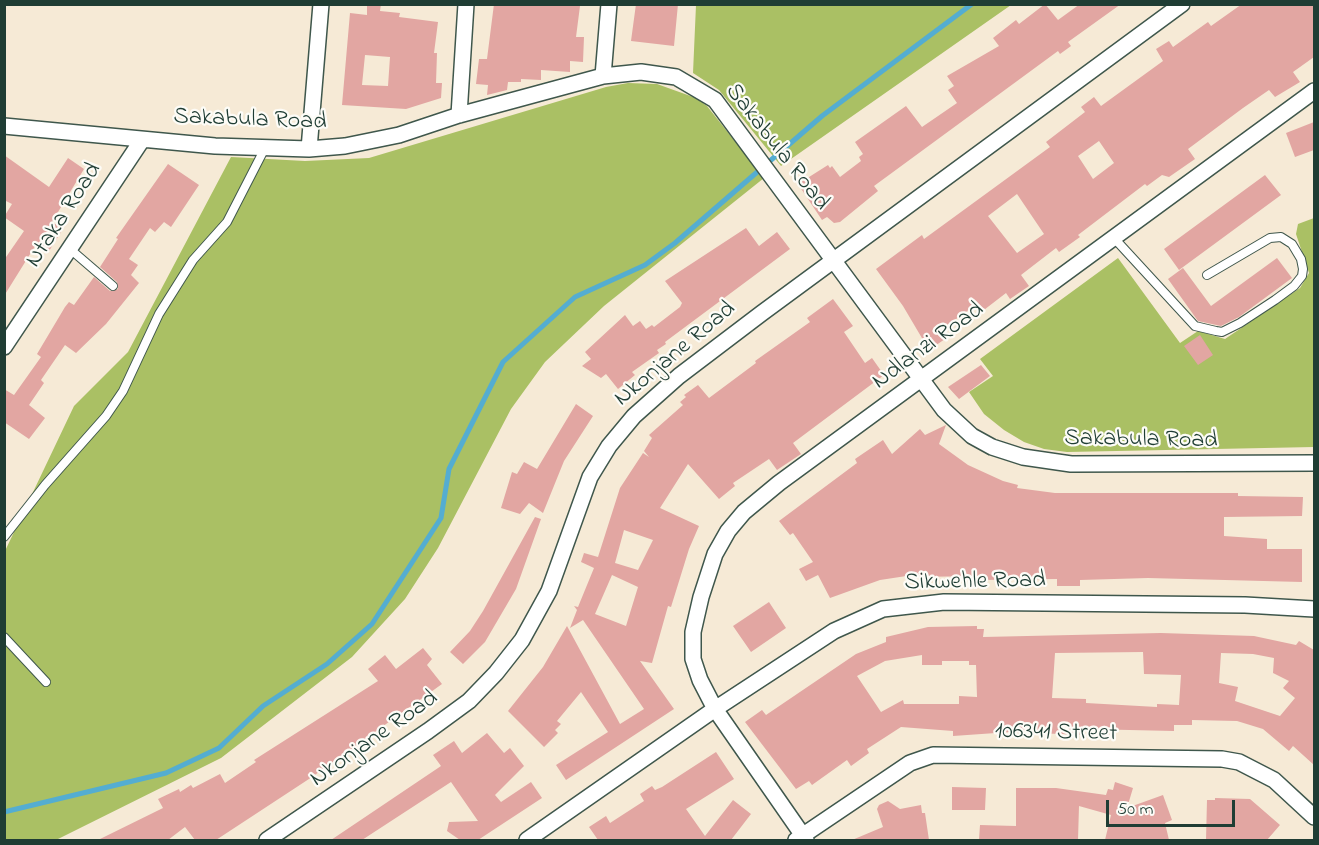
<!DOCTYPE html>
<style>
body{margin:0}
#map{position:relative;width:1319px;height:845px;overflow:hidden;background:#f6ead6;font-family:"Indie Flower",sans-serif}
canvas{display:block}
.frame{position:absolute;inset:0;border:6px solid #1f3d34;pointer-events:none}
.scale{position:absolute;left:1106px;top:800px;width:129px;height:27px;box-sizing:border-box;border:3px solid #1f3d34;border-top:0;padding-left:8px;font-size:18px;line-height:21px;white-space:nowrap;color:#1f3d34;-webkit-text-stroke:4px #fdfcf7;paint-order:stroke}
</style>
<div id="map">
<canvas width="1319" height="845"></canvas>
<div class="frame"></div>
<div class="scale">50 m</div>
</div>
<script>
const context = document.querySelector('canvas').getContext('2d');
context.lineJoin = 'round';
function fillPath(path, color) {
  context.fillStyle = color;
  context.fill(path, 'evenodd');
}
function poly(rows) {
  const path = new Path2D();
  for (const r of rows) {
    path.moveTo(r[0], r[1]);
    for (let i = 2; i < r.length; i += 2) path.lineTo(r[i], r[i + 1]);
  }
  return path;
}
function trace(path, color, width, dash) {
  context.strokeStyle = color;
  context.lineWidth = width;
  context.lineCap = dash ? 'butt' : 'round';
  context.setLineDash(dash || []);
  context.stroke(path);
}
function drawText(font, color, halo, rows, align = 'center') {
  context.font = font + ' "Indie Flower",sans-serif';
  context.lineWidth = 4.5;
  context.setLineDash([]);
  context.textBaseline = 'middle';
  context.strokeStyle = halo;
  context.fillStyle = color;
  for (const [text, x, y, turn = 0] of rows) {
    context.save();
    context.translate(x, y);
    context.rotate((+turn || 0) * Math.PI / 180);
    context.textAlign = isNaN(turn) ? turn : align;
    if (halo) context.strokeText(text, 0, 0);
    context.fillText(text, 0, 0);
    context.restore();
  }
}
fillPath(poly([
 [696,5,696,4,1011,5,781,166,719,90,693,73],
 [628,83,657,84,696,98,707,106,764,178,604,306,545,362,511,409,438,548,405,599,352,657,221,758,56,840,5,840,5,551,74,406,128,352,231,157,305,161,369,158,606,87],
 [1314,218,1314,447,1067,452,1044,449,1024,442,1004,430,984,414,969,392,993,376,980,359,1118,258,1180,343,1198,331,1225,339,1300,288,1309,273,1296,234,1298,224]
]), '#aac064');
trace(poly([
 [4,812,166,773,219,748,263,706,327,664,372,624,441,518,449,469,503,362,575,297,645,265,675,243,822,116,972,4]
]), '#54add1', 5);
fillPath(poly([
 [367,4,381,4,380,11,400,13,399,17,438,22,434,53,437,53,436,83,442,83,441,98,406,109,342,105,350,13,367,15],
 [365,55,390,57,388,86,362,85],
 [494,4,580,6,576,37,584,37,583,62,570,61,570,72,541,70,541,80,521,79,521,82,508,82,507,90,487,95,488,85,476,84,479,59,487,59],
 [636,4,678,4,674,46,631,41],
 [1045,4,1058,20,1080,4,1121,4,1068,42,1071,46,1060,54,1058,51,874,186,878,191,840,222,834,223,827,217,822,220,798,184,828,165,830,168,832,166,840,177,861,161,859,157,863,154,855,142,906,106,922,127,957,103,948,90,954,86,947,76,999,46,993,38,1016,20,1019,24],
 [1242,4,1314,4,1314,57,1293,72,1300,82,1275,97,1269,90,1243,108,1188,149,1195,159,1169,177,1162,175,1147,186,1145,184,1078,235,1080,237,1059,252,1056,248,1021,275,1029,286,1010,299,1006,293,980,313,975,306,940,330,945,339,929,350,903,306,876,269,922,235,924,239,1050,147,1046,142,1085,112,1081,107,1094,97,1101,106,1163,61,1156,49,1169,41,1173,47,1208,22,1211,26],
 [1099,141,1114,163,1093,179,1078,156],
 [1017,194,1044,234,1017,253,988,216],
 [1314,122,1314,150,1295,157,1286,133],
 [4,155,49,187,68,158,84,169,52,222,63,229,49,251,37,243,4,296,4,260,24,231,4,217,12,204,4,200],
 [168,164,199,185,171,227,164,222,155,232,150,228,129,259,138,265,131,275,139,283,106,324,76,353,65,345,41,380,44,383,29,405,45,418,29,439,4,422,4,389,14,395,41,357,37,354,65,307,69,302,74,305,94,277,110,291,118,289,117,282,100,267,118,239,116,238],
 [1265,175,1281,195,1179,270,1164,249],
 [746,228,759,246,777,232,790,249,665,342,666,344,657,350,659,353,632,372,635,375,618,389,606,374,601,378,582,366,591,359,585,352,625,315,633,326,640,321,646,329,652,325,654,327,680,307,682,303,665,281],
 [1277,258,1292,278,1239,317,1221,326,1198,321,1168,279,1183,268,1211,306],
 [833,299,853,326,844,332,865,363,872,358,884,375,793,443,801,454,777,470,769,459,733,483,735,486,719,499,688,464,660,508,699,526,689,549,671,607,668,606,652,663,640,661,674,709,566,780,556,765,608,732,581,692,557,721,561,724,555,730,558,733,544,747,508,711,543,667,567,626,620,724,644,709,583,620,570,628,577,610,574,606,578,607,594,568,581,562,584,553,598,557,620,488,643,453,649,457,644,451,652,438,649,435,683,405,680,402,686,397,684,395,698,385,709,398,756,363,755,361,810,322,807,318],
 [624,530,653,540,638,570,615,563],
 [612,575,638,587,626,626,595,614],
 [1200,335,1213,355,1198,365,1184,346],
 [981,365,990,376,959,399,948,387],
 [576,404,593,416,564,461,543,513,529,503,520,514,501,508,512,472,517,474,524,462,537,469],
 [946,425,939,444,968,465,1003,481,1018,485,1017,488,1055,493,1238,493,1238,496,1303,497,1302,516,1224,517,1224,536,1267,539,1267,549,1302,549,1302,582,1148,578,1080,580,1080,586,1057,586,1057,579,981,580,981,576,913,577,913,575,880,580,830,598,818,575,806,581,799,569,813,562,793,533,790,535,779,521,857,463,855,459,883,440,892,454,920,429,925,435],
 [535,517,541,519,516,589,485,642,463,664,450,652,470,631,483,611],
 [769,602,786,628,751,652,733,626],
 [977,626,977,629,984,629,983,637,1161,633,1254,636,1296,645,1299,641,1314,650,1314,765,1293,746,1289,751,1263,729,1237,721,1192,720,1192,725,1174,725,1174,731,1085,729,1085,735,1010,732,953,736,953,731,901,727,867,749,869,753,851,766,847,760,812,785,809,781,796,789,745,722,762,710,766,715,856,654,886,642,886,637,928,627],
 [1143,652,1144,674,1181,675,1179,705,1157,704,1157,707,1086,703,1086,699,1052,698,1055,653],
 [1221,653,1253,654,1274,658,1273,673,1289,681,1283,688,1295,698,1280,716,1235,701,1238,687,1219,683],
 [922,655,922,665,942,665,942,661,969,661,969,665,976,665,977,697,959,696,959,704,904,704,903,700,881,712,857,676,885,661],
 [423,648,432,659,427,665,442,684,312,777,216,840,195,840,185,827,168,840,98,840,163,808,158,799,179,789,180,792,191,785,193,788,220,774,225,783,256,762,254,760,378,681,368,669,385,655,396,669],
 [487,733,504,753,510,748,524,766,495,795,501,802,531,782,542,798,478,840,460,840,447,831,449,822,478,821,451,782,362,840,331,840,441,766,433,755,454,741,462,753],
 [716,752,734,779,686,809,705,836,733,800,751,814,731,840,598,840,589,827,606,816,610,823,644,801,640,794,652,786,655,790,662,787],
 [1115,782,1133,788,1127,808,1163,795,1172,820,1165,823,1169,840,1105,840,1111,815,1079,806,1078,840,979,840,980,825,1016,826,1016,788,1056,788,1106,795,1108,789,1113,790],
 [952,787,986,788,985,810,952,810],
 [1215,798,1250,799,1280,825,1267,840,1206,840,1207,800,1215,800],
 [888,801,900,809,921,805,922,813,925,813,929,840,852,840,883,827,877,809,879,805]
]), '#e2a6a2');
const lane = poly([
 [1114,238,1195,326,1216,331,1222,332,1240,323,1275,300,1294,286,1302,276,1303,269,1301,259,1292,244,1281,237,1270,238,1207,275],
 [70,249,113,286],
 [4,537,45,485,106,416,123,391,159,314,193,260,227,222,265,148],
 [4,637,46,682]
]);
const street = poly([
 [603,76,609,4],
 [459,115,466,4],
 [4,126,215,146,309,149,345,146,399,135,459,115,603,76,641,72,676,77,715,100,944,410,972,436,992,447,1023,457,1071,464,1314,463],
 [309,149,321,4],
 [4,347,142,140],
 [267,840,428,731,469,701,496,673,522,640,549,591,590,477,609,446,634,416,679,376,762,313,1182,4],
 [527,840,715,709,834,631,883,609,944,602,1245,605,1314,609],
 [796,840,910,763,933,755,1222,759,1239,762,1274,780,1314,817],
 [806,840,715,709,700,680,693,659,693,632,701,597,715,554,728,531,744,512,779,483,1314,91]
]);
trace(lane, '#3f574c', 10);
trace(street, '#3f574c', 18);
trace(lane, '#fff', 8);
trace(street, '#fff', 15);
drawText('24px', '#1f3d34', '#fdfcf7', [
 ["Sakabula Road",250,121,2],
 ["Sakabula Road",776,148,52],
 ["Ntaka Road",65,216,-57],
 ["Ndlanzi Road",929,347,-36],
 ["Nkonjane Road",676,355,-40],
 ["Sakabula Road",1141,441,1],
 ["Sikwehle Road",975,583,-1],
 ["106341 Street",1056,734,1],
 ["Nkonjane Road",375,740,-35]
]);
</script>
